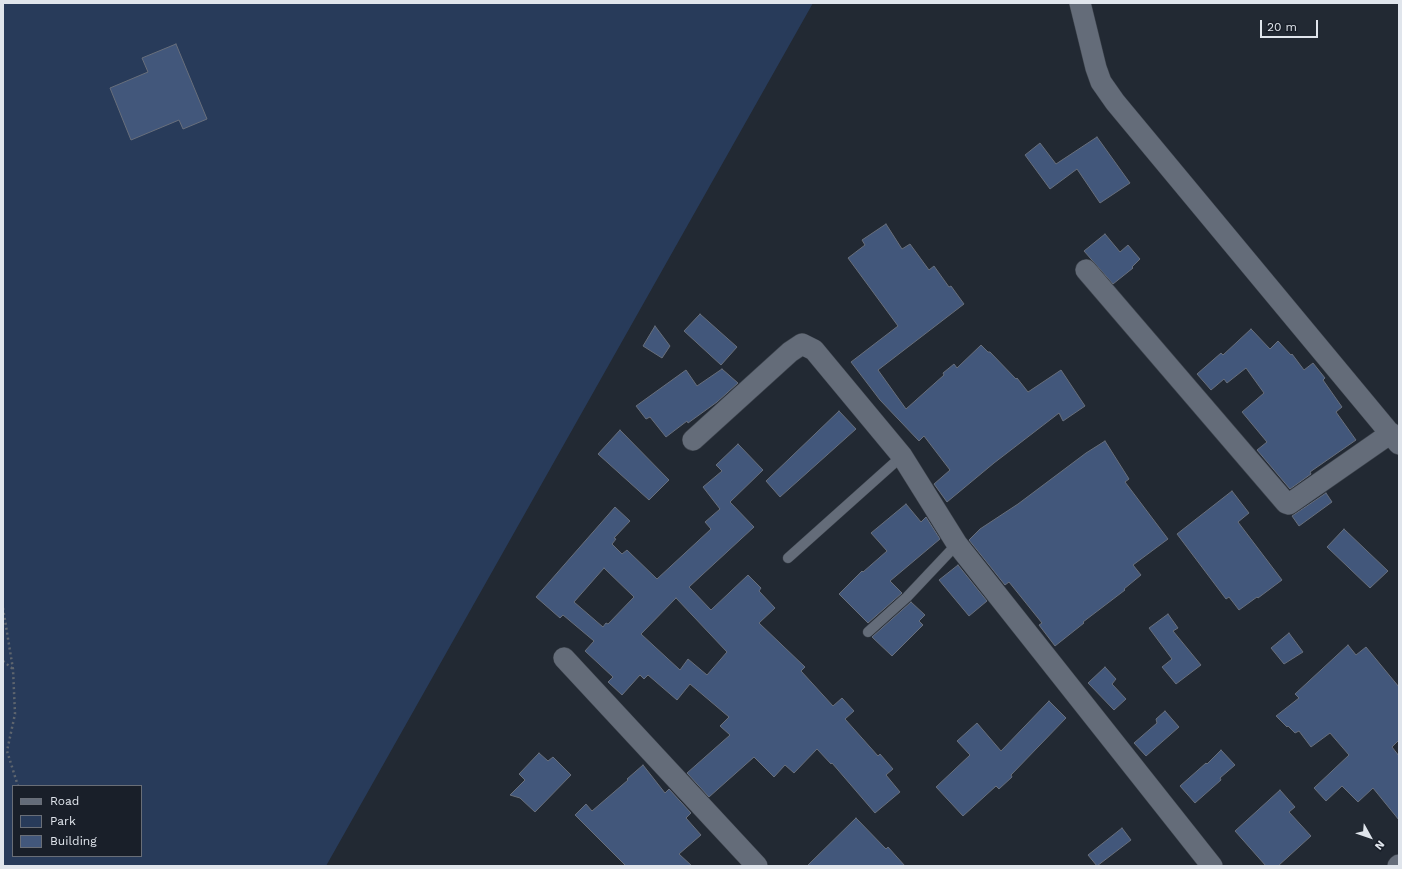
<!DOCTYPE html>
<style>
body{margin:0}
#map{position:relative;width:1402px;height:869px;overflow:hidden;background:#222933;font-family:"Work Sans",sans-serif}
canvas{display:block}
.frame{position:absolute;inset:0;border:4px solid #e0e5ec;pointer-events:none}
.legend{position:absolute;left:12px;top:785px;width:130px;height:72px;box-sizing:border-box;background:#191f29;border:1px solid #696e77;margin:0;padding:5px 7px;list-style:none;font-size:12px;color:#e0e5ec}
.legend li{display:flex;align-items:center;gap:8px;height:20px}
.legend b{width:20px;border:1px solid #696e77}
.north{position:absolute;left:1350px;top:817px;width:40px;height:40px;-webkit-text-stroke:3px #191f29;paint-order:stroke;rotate:130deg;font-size:11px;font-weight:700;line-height:16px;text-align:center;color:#e0e5ec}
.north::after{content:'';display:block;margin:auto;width:14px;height:18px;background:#e0e5ec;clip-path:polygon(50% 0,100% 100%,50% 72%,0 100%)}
.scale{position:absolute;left:1260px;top:20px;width:58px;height:18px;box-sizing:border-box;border:2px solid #e0e5ec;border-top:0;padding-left:5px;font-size:12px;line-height:14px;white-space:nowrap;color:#e0e5ec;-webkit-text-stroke:3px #191f29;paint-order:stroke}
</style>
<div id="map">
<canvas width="1402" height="869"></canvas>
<div class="frame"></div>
<ul class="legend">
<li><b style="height:5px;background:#646c79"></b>Road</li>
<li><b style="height:11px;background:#283b5a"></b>Park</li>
<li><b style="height:11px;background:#42577b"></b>Building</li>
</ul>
<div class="north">N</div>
<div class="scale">20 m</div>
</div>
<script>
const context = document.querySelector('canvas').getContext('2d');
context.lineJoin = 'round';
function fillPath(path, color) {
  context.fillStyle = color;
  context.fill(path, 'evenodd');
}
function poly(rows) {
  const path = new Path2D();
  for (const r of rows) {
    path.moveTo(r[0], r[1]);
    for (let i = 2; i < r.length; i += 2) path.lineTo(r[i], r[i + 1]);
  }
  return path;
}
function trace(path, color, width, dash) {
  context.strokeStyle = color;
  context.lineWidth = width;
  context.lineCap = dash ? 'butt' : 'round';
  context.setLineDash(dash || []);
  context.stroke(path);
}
fillPath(poly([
 [3,3,813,3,326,866,3,866],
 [13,786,141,786,141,856,13,856]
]), '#283b5a');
const building = poly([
 [176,44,207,119,183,129,179,120,131,140,110,88,148,72,142,58,176,44],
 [1097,137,1130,183,1100,203,1077,169,1050,189,1025,155,1040,143,1056,164,1097,137],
 [886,224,902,249,910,244,929,270,934,266,949,287,951,286,964,304,878,370,906,409,944,375,943,373,954,364,957,368,981,345,988,352,990,352,1016,379,1017,378,1028,392,1061,370,1085,406,1063,421,1059,413,994,463,947,502,934,484,950,470,924,436,919,441,880,400,851,362,898,326,848,258,865,245,862,240,886,224],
 [1105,234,1120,252,1128,245,1140,259,1132,267,1133,268,1113,284,1084,251,1105,234],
 [700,314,737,347,721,365,684,331,700,314],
 [655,326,670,346,662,358,643,346,655,326],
 [1251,329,1270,349,1278,341,1291,355,1292,354,1304,370,1313,363,1325,378,1323,380,1342,407,1336,412,1356,440,1310,472,1311,474,1290,489,1257,450,1267,442,1242,412,1264,393,1246,368,1227,383,1224,379,1211,390,1197,374,1221,353,1223,355,1251,329],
 [722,369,738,383,717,402,688,423,687,421,666,437,650,417,646,419,636,406,686,370,697,386,722,369],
 [839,411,856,429,780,497,766,481,839,411],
 [620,430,669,480,649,500,598,454,620,430],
 [1105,441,1129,479,1125,482,1168,539,1133,565,1141,575,1124,589,1125,590,1083,622,1084,623,1055,646,1039,625,1042,623,1009,582,1005,585,969,540,980,529,1018,504,1086,453,1105,441],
 [738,444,763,470,730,502,754,527,689,587,711,610,748,575,761,588,759,591,775,608,759,623,805,667,801,671,833,706,842,698,854,711,845,719,878,756,880,754,893,769,886,775,900,792,875,813,832,763,831,764,817,749,794,773,785,765,774,777,754,757,709,797,687,773,730,735,720,726,729,717,690,684,677,700,648,675,644,679,640,675,622,695,608,682,613,677,585,651,594,641,563,615,560,618,536,597,615,507,630,521,614,538,616,539,612,544,622,554,627,550,657,579,711,529,705,522,720,509,703,487,722,471,716,465,738,444],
 [604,568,634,597,608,624,606,623,603,627,574,602,604,568],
 [676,598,727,652,707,675,688,659,680,670,641,634,676,598],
 [1232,491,1249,513,1238,522,1282,580,1258,598,1257,597,1239,610,1229,597,1226,599,1177,534,1232,491],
 [1326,493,1332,502,1299,526,1292,516,1326,493],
 [906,504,921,522,926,517,940,539,890,581,902,593,868,623,839,594,862,571,863,572,887,551,871,533,906,504],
 [1344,529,1388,571,1370,588,1327,547,1344,529],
 [958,565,987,601,969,616,939,580,958,565],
 [911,602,925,615,919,621,923,625,892,656,872,637,911,602],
 [1168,614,1178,628,1173,631,1201,665,1176,684,1162,667,1172,659,1149,628,1168,614],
 [1289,633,1303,652,1284,664,1271,648,1289,633],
 [1348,645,1356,655,1366,647,1399,687,1399,740,1392,747,1399,756,1399,820,1373,788,1358,802,1342,786,1326,801,1314,788,1349,755,1330,733,1311,747,1299,731,1295,733,1288,726,1287,727,1276,716,1299,698,1295,694,1348,645],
 [1105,667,1116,679,1112,684,1126,699,1114,710,1088,683,1105,667],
 [1049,701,1066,718,1011,775,1012,777,999,789,996,786,963,816,936,787,970,755,957,741,977,723,1001,751,1049,701],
 [1165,711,1179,727,1146,756,1134,743,1157,723,1156,719,1165,711],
 [1221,750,1235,765,1220,778,1221,780,1195,803,1180,786,1206,763,1207,764,1221,750],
 [539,753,548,761,553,757,571,775,535,812,520,798,510,795,525,780,519,774,539,753],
 [643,765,665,793,669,789,691,813,686,818,701,835,679,854,692,866,626,866,575,815,586,804,592,811,628,780,627,779,643,765],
 [1280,790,1295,807,1289,812,1311,836,1278,866,1266,866,1235,831,1280,790],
 [856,818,886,849,888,847,905,866,807,866,856,818],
 [1122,828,1131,840,1097,866,1088,855,1122,828]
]);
fillPath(building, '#42577b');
trace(building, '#686f7c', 1);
const service = poly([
 [788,558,902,456],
 [868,632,907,597,957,544]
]);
const minor = poly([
 [1080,3,1096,68,1101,82,1115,102,1399,444],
 [1086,270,1286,503,1289,504,1391,433],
 [693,440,790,352,802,344,814,350,902,456,957,544,1212,866],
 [564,658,757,866],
 [1398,866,1399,865]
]);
trace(service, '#3e444d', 11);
trace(minor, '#3e444d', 22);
trace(poly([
 [3,608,13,669,15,714,7,751,18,786],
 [3,661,13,669]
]), '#5e656e', 2.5, [2, 3]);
trace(service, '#646c79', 10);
trace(minor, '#646c79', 21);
</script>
